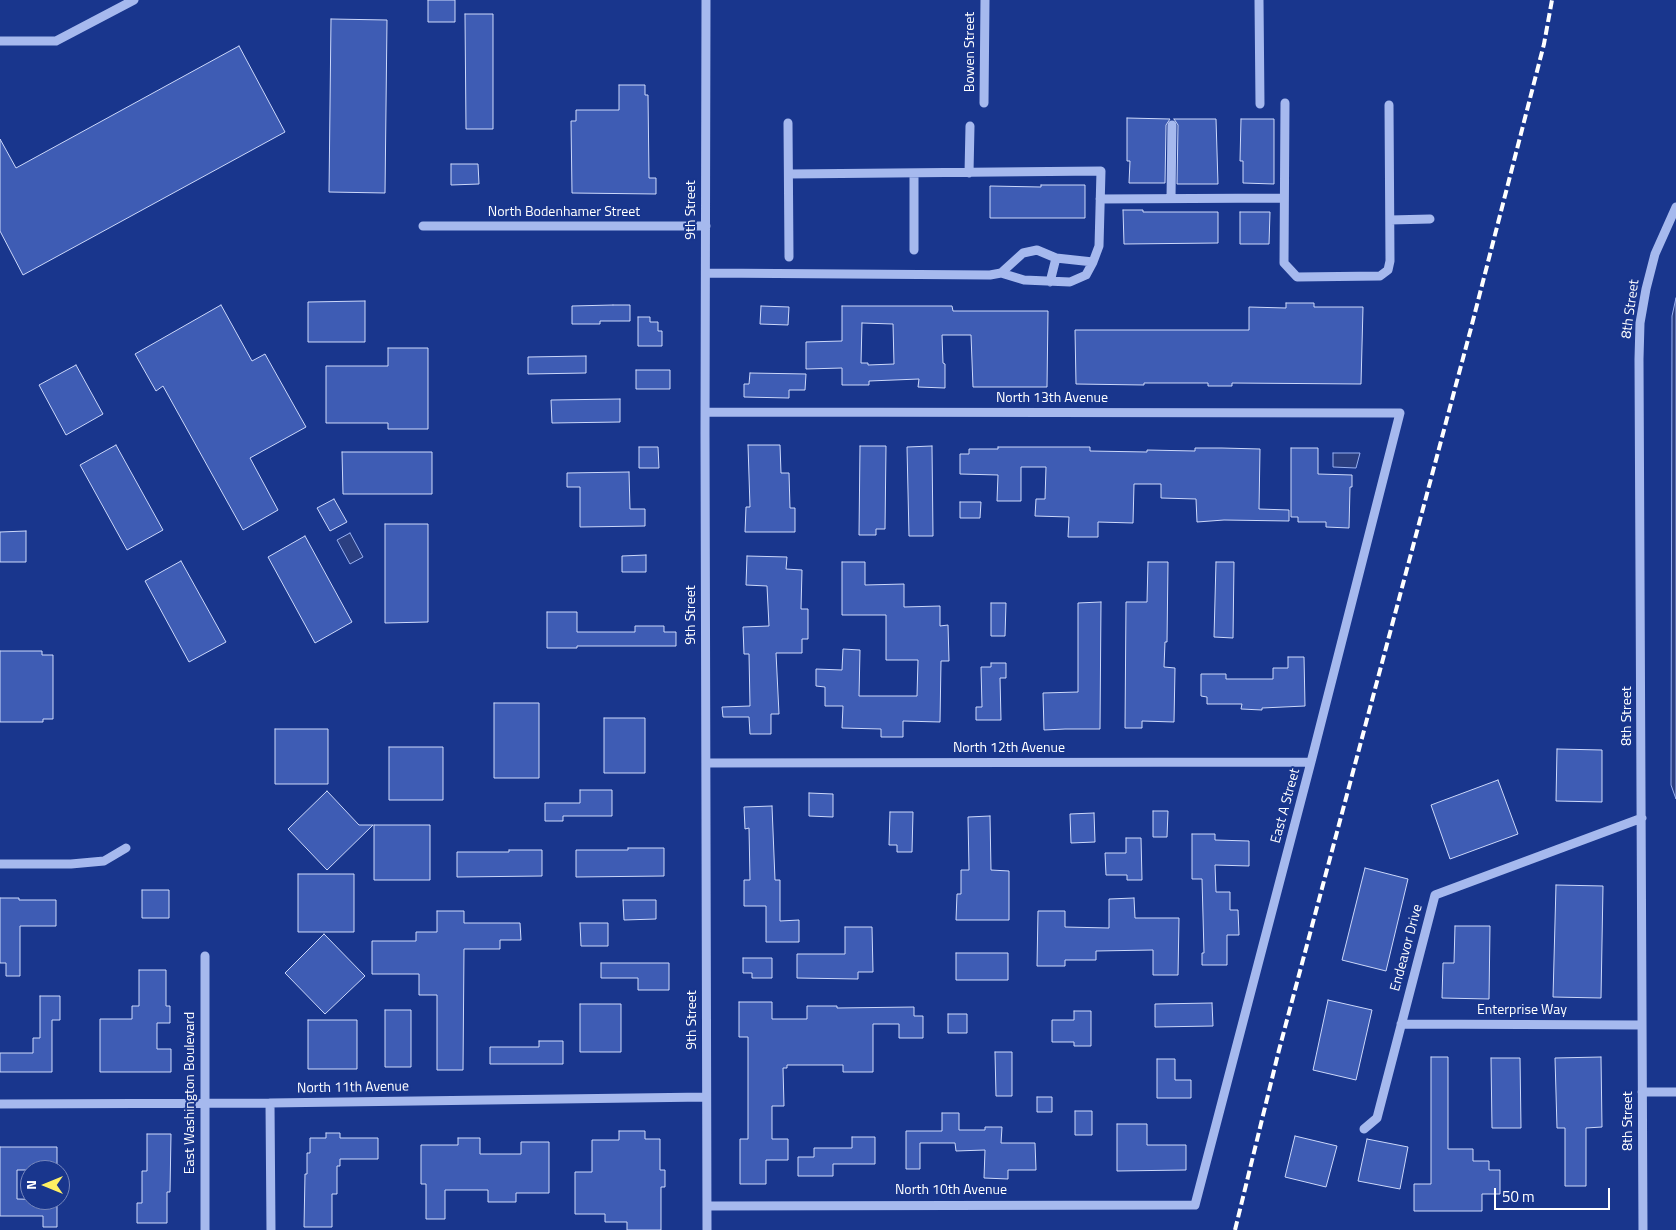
<!DOCTYPE html>
<style>
body{margin:0}
#map{position:relative;width:1676px;height:1230px;overflow:hidden;background:#19368d;font-family:"Titillium Web",sans-serif}
canvas{display:block}
.north{position:absolute;left:20px;top:1160px;width:50px;height:50px;box-sizing:border-box;background:#19368d;border:1px solid #7586bb;border-radius:50%;rotate:270deg;font-size:14px;font-weight:700;line-height:20px;text-align:center;color:#fff}
.north::after{content:'';display:block;margin:auto;width:18px;height:22px;background:#fff063;clip-path:polygon(50% 0,100% 100%,50% 72%,0 100%)}
.scale{position:absolute;left:1494px;top:1188px;width:116px;height:22px;box-sizing:border-box;border:2px solid #fff;border-top:0;padding-left:6px;font-size:15px;line-height:18px;white-space:nowrap;color:#fff;-webkit-text-stroke:4px #19368d;paint-order:stroke}
</style>
<div id="map">
<canvas width="1676" height="1230"></canvas>
<div class="north">N</div>
<div class="scale">50 m</div>
</div>
<script>
const context = document.querySelector('canvas').getContext('2d');
context.lineJoin = 'round';
function fillPath(path, color) {
  context.fillStyle = color;
  context.fill(path, 'evenodd');
}
function poly(rows) {
  const path = new Path2D();
  for (const r of rows) {
    path.moveTo(r[0], r[1]);
    for (let i = 2; i < r.length; i += 2) path.lineTo(r[i], r[i + 1]);
  }
  return path;
}
function trace(path, color, width, dash) {
  context.strokeStyle = color;
  context.lineWidth = width;
  context.lineCap = dash ? 'butt' : 'round';
  context.setLineDash(dash || []);
  context.stroke(path);
}
function drawText(font, color, halo, rows, align = 'center') {
  context.font = font + ' "Titillium Web",sans-serif';
  context.lineWidth = 4;
  context.setLineDash([]);
  context.textBaseline = 'middle';
  context.strokeStyle = halo;
  context.fillStyle = color;
  for (const [text, x, y, turn = 0] of rows) {
    context.save();
    context.translate(x, y);
    context.rotate((+turn || 0) * Math.PI / 180);
    context.textAlign = isNaN(turn) ? turn : align;
    if (halo) context.strokeText(text, 0, 0);
    context.fillText(text, 0, 0);
    context.restore();
  }
}
const water = poly([
 [1676,298,1676,799,1671,785,1672,316,1676,298],
 [1333,453,1360,453,1356,468,1333,467,1333,453],
 [350,533,363,557,350,564,337,540,350,533]
]);
fillPath(water, '#2b3f81');
trace(water, '#98b0f0', 1);
const building = poly([
 [428,0,455,0,455,22,428,22,428,0],
 [465,14,493,14,493,129,466,129,465,14],
 [331,19,387,20,385,193,329,192,331,19],
 [239,46,285,132,23,275,0,231,0,139,16,168,239,46],
 [619,85,645,85,645,95,648,95,649,178,656,178,656,194,572,193,571,121,576,121,576,110,619,110,619,85],
 [1127,118,1170,119,1166,125,1165,183,1129,183,1130,161,1127,161,1127,118],
 [1174,119,1216,119,1218,184,1177,184,1178,125,1174,119],
 [1241,119,1274,119,1274,184,1243,183,1243,161,1240,161,1241,119],
 [451,164,478,164,479,184,451,185,451,164],
 [1041,185,1085,185,1085,218,990,218,990,186,1041,187,1041,185],
 [1123,210,1143,210,1143,212,1218,212,1218,243,1124,244,1123,210],
 [1240,212,1270,212,1269,244,1240,244,1240,212],
 [365,301,365,342,308,342,308,302,365,301],
 [1286,303,1314,303,1314,307,1363,307,1361,384,1232,383,1232,386,1208,386,1208,383,1144,383,1144,385,1076,384,1075,330,1249,330,1249,307,1286,308,1286,303],
 [221,305,252,361,265,354,306,427,250,458,278,510,243,530,163,386,156,391,135,354,221,305],
 [613,305,630,305,630,321,600,321,600,324,572,324,572,306,613,305],
 [761,306,789,307,788,325,760,324,761,306],
 [842,306,952,306,953,311,1048,311,1047,387,973,387,971,335,942,335,943,363,945,364,945,388,918,387,919,379,869,381,869,385,842,385,842,368,806,369,806,342,842,341,842,306],
 [862,323,893,324,894,364,868,365,868,363,861,363,862,323],
 [638,317,650,317,650,322,658,322,658,331,662,331,662,346,638,346,638,317],
 [388,348,428,348,428,429,388,429,388,423,326,423,326,366,388,366,388,348],
 [586,356,586,373,528,374,528,357,586,356],
 [76,365,103,414,66,435,39,385,76,365],
 [636,370,670,370,670,389,636,389,636,370],
 [750,373,806,374,805,390,789,390,789,398,744,397,744,384,749,384,750,373],
 [620,399,620,422,552,423,551,400,620,399],
 [116,445,163,530,127,550,80,465,116,445],
 [748,445,780,445,781,473,789,473,790,508,795,508,795,532,745,532,746,507,750,507,748,445],
 [860,446,886,446,885,529,876,529,876,535,859,535,860,446],
 [932,446,933,536,909,536,907,447,932,446],
 [639,447,658,447,659,468,639,468,639,447],
 [998,447,1090,447,1090,451,1147,452,1147,450,1195,451,1195,448,1222,448,1260,449,1259,509,1289,510,1289,521,1224,520,1197,522,1196,499,1161,498,1161,484,1134,484,1133,523,1098,522,1098,537,1068,537,1069,517,1035,516,1036,499,1045,499,1046,467,1021,467,1021,501,997,501,998,475,960,474,960,454,969,454,969,449,998,449,998,447],
 [1291,448,1318,448,1318,474,1352,475,1352,487,1350,487,1349,528,1326,527,1326,522,1298,522,1298,517,1291,517,1291,448],
 [342,452,432,452,432,494,343,494,342,452],
 [629,472,630,509,645,509,645,526,580,527,580,487,567,487,567,473,629,472],
 [334,499,347,522,330,531,317,508,334,499],
 [960,502,981,502,980,518,960,518,960,502],
 [385,524,428,524,428,622,385,623,385,524],
 [26,531,26,562,0,562,0,532,26,531],
 [305,536,352,622,315,643,268,557,305,536],
 [646,555,646,572,622,572,622,556,646,555],
 [747,556,787,557,786,569,802,570,801,609,808,609,808,639,802,639,802,653,776,653,779,714,771,714,771,734,750,734,749,717,723,717,722,707,750,706,749,654,744,654,743,627,769,626,767,586,746,585,747,556],
 [181,561,226,642,189,662,145,581,181,561],
 [842,562,865,562,865,585,904,584,904,607,940,606,940,626,948,625,949,661,941,661,940,722,903,721,903,737,881,737,881,729,842,728,843,706,825,706,825,687,816,686,816,669,842,670,843,649,860,650,859,696,917,696,918,660,886,660,886,615,842,615,842,562],
 [1148,562,1168,562,1167,642,1165,642,1164,667,1175,668,1174,722,1142,721,1142,728,1125,728,1126,602,1147,602,1148,562],
 [1216,562,1234,562,1233,638,1214,637,1216,562],
 [1101,602,1100,729,1065,729,1044,730,1043,693,1078,692,1078,603,1101,602],
 [991,603,1006,603,1005,636,991,636,991,603],
 [547,612,577,612,577,632,635,632,635,626,664,626,664,632,676,632,676,646,577,646,577,648,547,648,547,612],
 [0,651,42,651,42,655,53,655,53,719,43,719,43,722,0,722,0,651],
 [1288,657,1304,657,1305,706,1262,708,1262,710,1241,709,1242,704,1207,704,1207,697,1201,696,1201,674,1226,674,1226,679,1273,679,1273,668,1288,668,1288,657],
 [991,663,1006,663,1006,678,1000,678,1001,720,976,720,976,707,982,707,981,667,991,667,991,663],
 [494,703,539,703,539,778,494,778,494,703],
 [604,718,645,718,645,773,604,773,604,718],
 [275,729,328,729,328,784,275,784,275,729],
 [389,747,443,747,443,800,389,800,389,747],
 [1557,749,1602,750,1602,802,1556,801,1557,749],
 [1498,780,1518,834,1450,859,1431,805,1498,780],
 [580,790,612,790,612,816,563,816,563,821,545,821,545,803,580,803,580,790],
 [327,791,359,825,373,825,327,870,288,829,327,791],
 [809,793,833,794,833,817,809,816,809,793],
 [772,806,775,880,780,880,780,921,799,920,799,942,766,942,766,906,744,906,744,880,750,880,749,828,745,829,744,807,772,806],
 [1153,811,1168,811,1167,837,1153,837,1153,811],
 [890,812,913,812,912,852,897,852,897,845,889,845,890,812],
 [1094,813,1095,842,1071,843,1070,814,1094,813],
 [990,816,991,870,1009,871,1009,920,956,920,957,894,961,894,961,870,969,870,968,817,990,816],
 [374,825,430,825,430,880,374,880,374,825],
 [1192,834,1215,834,1215,840,1249,841,1249,866,1215,865,1216,892,1230,892,1230,910,1238,910,1239,935,1227,935,1227,965,1202,965,1202,953,1204,953,1202,879,1192,879,1192,834],
 [1126,838,1141,838,1142,880,1127,880,1127,875,1106,875,1105,853,1126,853,1126,838],
 [628,848,664,848,664,876,576,877,576,850,628,850,628,848],
 [509,850,542,850,542,876,457,877,457,852,509,852,509,850],
 [1365,868,1408,879,1386,971,1342,960,1365,868],
 [298,874,354,874,354,932,298,932,298,874],
 [1556,885,1603,886,1601,998,1553,997,1556,885],
 [142,890,169,890,169,918,142,918,142,890],
 [0,898,19,898,19,900,56,900,56,926,20,926,20,976,6,976,6,963,0,963,0,898],
 [1134,898,1135,918,1179,918,1178,975,1153,975,1153,950,1096,951,1096,960,1065,960,1065,966,1037,966,1038,911,1065,911,1065,927,1109,928,1109,899,1134,898],
 [623,900,656,900,656,919,624,920,623,900],
 [437,911,464,911,464,923,520,923,521,940,500,940,500,949,464,949,463,1070,437,1070,437,995,419,995,419,974,372,974,372,941,416,941,416,932,437,932,437,911],
 [580,923,608,923,608,946,581,946,580,923],
 [1455,926,1490,926,1489,999,1442,998,1443,963,1454,963,1455,926],
 [845,927,872,927,873,972,858,972,858,979,797,978,797,954,845,954,845,927],
 [324,934,365,976,325,1014,285,973,324,934],
 [956,953,1008,953,1008,980,956,980,956,953],
 [743,958,772,958,772,978,752,978,752,973,743,973,743,958],
 [601,963,669,963,669,990,638,990,638,978,601,978,601,963],
 [139,970,166,970,166,1006,170,1006,170,1023,157,1023,157,1049,171,1049,171,1072,100,1072,100,1019,132,1019,132,1006,139,1006,139,970],
 [40,996,60,996,60,1020,52,1020,52,1072,0,1072,0,1053,33,1053,33,1038,40,1038,40,996],
 [1328,1000,1372,1010,1356,1080,1313,1070,1328,1000],
 [739,1002,772,1002,772,1019,807,1019,807,1006,837,1006,837,1008,914,1007,914,1016,923,1016,923,1038,899,1038,899,1024,873,1024,873,1072,843,1072,843,1065,787,1065,787,1068,783,1068,784,1106,772,1106,772,1139,788,1139,788,1160,766,1160,766,1184,740,1184,740,1139,748,1139,748,1037,739,1037,739,1002],
 [1212,1003,1213,1026,1155,1027,1155,1004,1212,1003],
 [580,1004,621,1004,621,1052,580,1052,580,1004],
 [385,1010,411,1010,411,1067,385,1067,385,1010],
 [1074,1011,1091,1011,1091,1046,1074,1046,1074,1042,1052,1042,1052,1020,1074,1020,1074,1011],
 [948,1014,967,1014,967,1033,948,1033,948,1014],
 [308,1020,357,1020,357,1069,308,1069,308,1020],
 [539,1041,563,1041,563,1064,490,1064,490,1047,539,1047,539,1041],
 [995,1052,1012,1052,1012,1096,996,1096,995,1052],
 [1431,1057,1448,1057,1448,1149,1473,1149,1473,1161,1489,1161,1489,1170,1500,1170,1500,1194,1482,1194,1482,1211,1414,1211,1414,1184,1431,1184,1431,1057],
 [1601,1057,1602,1127,1586,1128,1586,1186,1565,1186,1565,1128,1557,1128,1555,1058,1601,1057],
 [1491,1058,1520,1058,1521,1128,1492,1128,1491,1058],
 [1157,1059,1175,1059,1175,1080,1191,1080,1191,1098,1157,1098,1157,1059],
 [1037,1097,1052,1097,1052,1112,1037,1112,1037,1097],
 [1075,1111,1092,1111,1092,1135,1075,1135,1075,1111],
 [942,1113,959,1113,959,1130,985,1130,985,1127,1002,1127,1001,1143,1035,1143,1036,1170,1008,1170,1008,1179,984,1178,985,1150,956,1151,955,1143,920,1143,920,1169,906,1169,906,1131,942,1131,942,1113],
 [1117,1124,1147,1124,1147,1145,1186,1145,1186,1170,1117,1171,1117,1124],
 [619,1131,645,1131,645,1139,660,1139,660,1170,665,1170,665,1187,661,1187,661,1230,627,1230,627,1222,605,1222,605,1214,575,1214,575,1172,592,1172,592,1140,619,1140,619,1131],
 [326,1133,340,1133,340,1138,378,1138,378,1159,340,1159,340,1166,337,1166,337,1194,332,1194,332,1227,304,1227,305,1174,307,1174,307,1153,310,1153,310,1138,326,1138,326,1133],
 [147,1134,171,1134,170,1192,167,1192,167,1223,137,1223,137,1203,142,1203,142,1171,147,1171,147,1134],
 [1295,1136,1337,1146,1326,1187,1285,1177,1295,1136],
 [852,1137,875,1137,875,1164,833,1164,833,1176,798,1176,798,1157,814,1157,814,1148,852,1148,852,1137],
 [458,1138,480,1138,480,1154,521,1154,521,1142,549,1142,549,1193,516,1193,516,1202,488,1202,488,1190,445,1190,445,1219,426,1219,426,1184,421,1184,421,1145,458,1145,458,1138],
 [1367,1139,1408,1147,1400,1189,1358,1181,1367,1139],
 [0,1147,57,1147,57,1170,17,1170,17,1199,57,1200,57,1227,43,1227,43,1216,0,1216,0,1147]
]);
fillPath(building, '#3e5cb4');
trace(building, '#ccd8fa', 1);
trace(poly([
 [706,0,705,432,707,1230],
 [1259,0,1260,104],
 [0,41,56,41,134,0],
 [984,103,985,0],
 [1285,103,1284,263,1297,277,1380,276,1388,270,1390,261,1389,105],
 [788,123,789,257],
 [914,173,914,250],
 [969,173,970,126],
 [1171,198,1172,125],
 [1100,199,1284,198],
 [1390,220,1430,219],
 [423,226,706,226],
 [706,273,990,275,1001,273,1024,280,1070,282,1086,275,1093,262,1099,246,1101,171,789,174],
 [1001,273,1023,253,1037,250,1056,258,1093,262],
 [1050,282,1056,258],
 [705,412,1400,413,1311,762,1195,1205,707,1206],
 [706,763,1311,762],
 [0,864,71,864,104,861,126,848],
 [1401,1024,1642,1025],
 [1642,1092,1676,1092],
 [270,1103,271,1230],
 [0,1104,270,1103,706,1097],
 [1364,1129,1377,1118,1435,895,1642,818],
 [205,1230,205,956],
 [1643,1230,1639,359,1640,323,1646,289,1655,254,1676,207]
]), '#a6b9ee', 9);
trace(poly([
 [1235,1230,1279,1050,1470,332,1544,44,1552,0]
]), '#fff', 4, [9, 4]);
drawText('14px', '#fff', '#19368d', [
 ["Bowen Street",971,52,-90],
 ["9th Street",692,210,-90],
 ["North Bodenhamer Street",564,213],
 ["8th Street",1631,309,-82],
 ["North 13th Avenue",1052,399],
 ["9th Street",692,615,-90],
 ["8th Street",1628,716,-90],
 ["North 12th Avenue",1009,749],
 ["East A Street",1286,806,-75],
 ["Endeavor Drive",1407,948,-75],
 ["Enterprise Way",1522,1011],
 ["9th Street",693,1020,-90],
 ["North 11th Avenue",353,1088,-1],
 ["East Washington Boulevard",191,1093,-90],
 ["8th Street",1629,1121,-90],
 ["North 10th Avenue",951,1191]
]);
</script>
